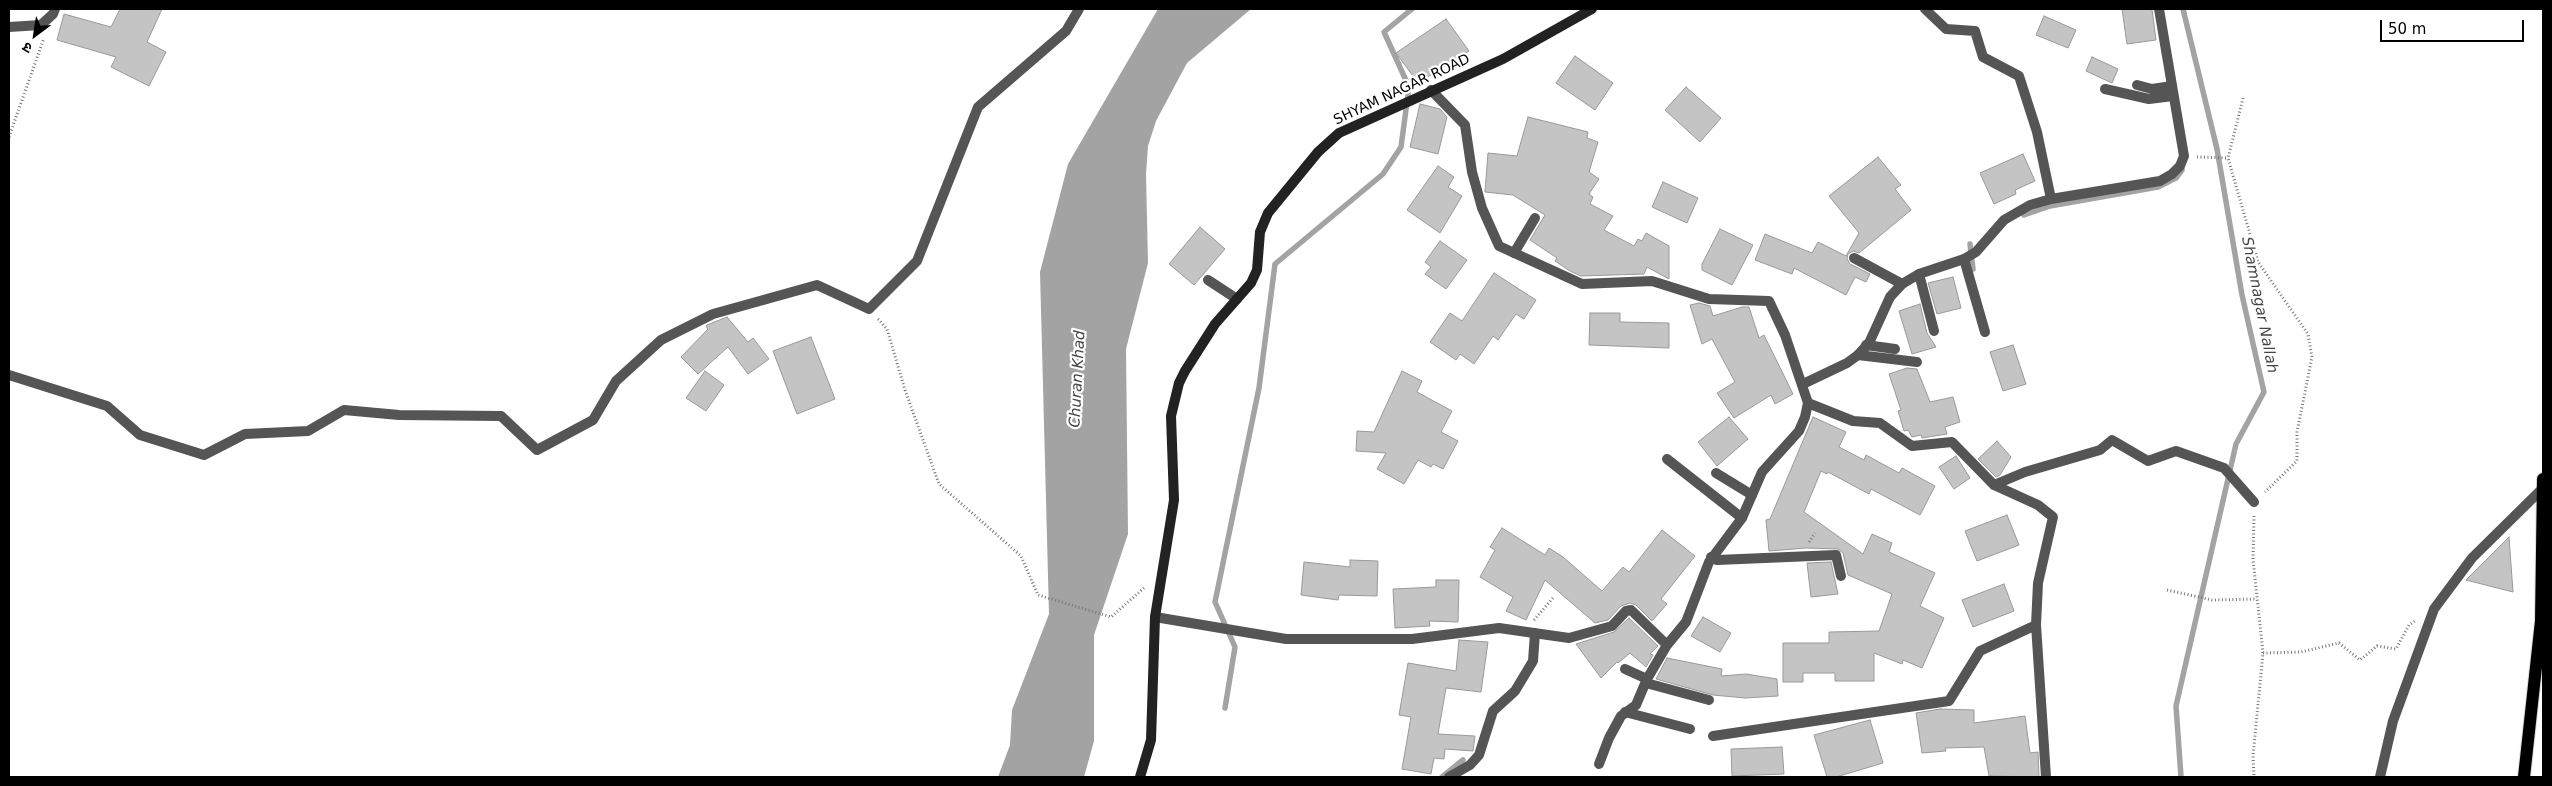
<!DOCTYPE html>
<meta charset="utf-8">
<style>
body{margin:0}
#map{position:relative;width:2552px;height:786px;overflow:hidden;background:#fff;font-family:"DejaVu Sans","Noto Sans Devanagari",sans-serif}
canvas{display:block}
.frame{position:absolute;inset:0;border:10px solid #000;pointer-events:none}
.north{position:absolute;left:10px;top:10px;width:50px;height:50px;-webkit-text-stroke:4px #fff;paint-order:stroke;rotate:211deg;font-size:14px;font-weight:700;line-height:20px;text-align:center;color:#000}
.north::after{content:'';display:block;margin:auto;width:18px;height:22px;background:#000;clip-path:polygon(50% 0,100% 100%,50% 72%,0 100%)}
.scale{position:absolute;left:2380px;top:20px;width:144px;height:22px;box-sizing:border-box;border:2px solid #000;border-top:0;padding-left:6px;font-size:15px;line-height:18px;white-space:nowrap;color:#000;-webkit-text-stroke:4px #fff;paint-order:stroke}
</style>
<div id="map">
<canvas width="2552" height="786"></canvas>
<div class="frame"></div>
<div class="north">उ</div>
<div class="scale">50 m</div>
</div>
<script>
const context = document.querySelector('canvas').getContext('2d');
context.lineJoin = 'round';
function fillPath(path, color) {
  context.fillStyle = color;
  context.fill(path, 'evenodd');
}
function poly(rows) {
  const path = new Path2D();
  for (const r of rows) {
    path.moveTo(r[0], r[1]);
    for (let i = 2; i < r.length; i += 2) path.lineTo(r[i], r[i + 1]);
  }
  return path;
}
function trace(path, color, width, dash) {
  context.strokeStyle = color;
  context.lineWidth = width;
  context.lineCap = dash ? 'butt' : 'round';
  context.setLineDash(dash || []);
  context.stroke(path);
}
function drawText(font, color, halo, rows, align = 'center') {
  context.font = font + ' "DejaVu Sans",sans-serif';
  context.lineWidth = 4.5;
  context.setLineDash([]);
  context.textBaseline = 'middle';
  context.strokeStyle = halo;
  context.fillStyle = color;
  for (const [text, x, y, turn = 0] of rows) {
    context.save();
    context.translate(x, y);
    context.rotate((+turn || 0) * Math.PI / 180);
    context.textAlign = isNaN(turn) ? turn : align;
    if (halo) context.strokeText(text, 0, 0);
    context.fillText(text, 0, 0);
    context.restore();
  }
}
fillPath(poly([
 [1158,9,1251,9,1187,63,1156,121,1148,146,1146,174,1148,263,1126,349,1128,534,1094,635,1094,741,1084,777,998,777,1010,745,1012,710,1049,614,1040,272,1068,164]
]), '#a3a3a3');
trace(poly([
 [2024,215,2050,206,2158,187,2176,178,2182,170],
 [1970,244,1973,269],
 [1225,708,1235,647,1215,602,1259,388,1275,264,1383,174,1401,147,1409,87,1384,32,1412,9],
 [1442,777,1463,760],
 [2181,777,2176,706,2236,444,2264,392,2242,295,2217,149,2183,9]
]), '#a3a3a3', 5.5);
const building = poly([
 [120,9,162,9,147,42,166,52,149,86,111,67,116,57,57,40,64,14,111,27,120,9],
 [2122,9,2152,9,2156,40,2127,44,2122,9],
 [2044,16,2076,30,2068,48,2036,35,2044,16],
 [1446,19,1469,51,1418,83,1396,53,1446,19],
 [1575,56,1613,83,1595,110,1556,83,1575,56],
 [2092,57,2118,69,2112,83,2086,71,2092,57],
 [1686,87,1721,118,1700,142,1665,110,1686,87],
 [1420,104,1440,109,1447,117,1438,154,1410,147,1420,104],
 [1528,117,1588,132,1587,138,1598,142,1589,172,1599,179,1589,194,1593,197,1590,204,1613,216,1604,230,1634,246,1638,239,1642,241,1646,233,1669,246,1669,279,1647,267,1644,274,1581,276,1570,271,1555,261,1557,258,1530,240,1545,215,1513,195,1485,192,1488,153,1517,156,1528,117],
 [2023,154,2035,181,2015,190,2016,194,1994,204,1980,173,2023,154],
 [1878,157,1901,185,1895,189,1911,210,1859,253,1853,251,1848,254,1847,259,1850,264,1870,274,1866,282,1855,277,1846,295,1794,268,1792,274,1755,260,1765,234,1812,253,1818,242,1846,256,1859,233,1829,196,1878,157],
 [1438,166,1454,177,1448,187,1462,196,1440,233,1407,210,1438,166],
 [1663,182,1698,198,1687,223,1652,207,1663,182],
 [1200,227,1225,249,1194,285,1169,264,1200,227],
 [1720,229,1753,245,1732,285,1702,270,1702,264,1720,229],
 [1440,241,1467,260,1446,289,1425,274,1431,267,1425,262,1440,241],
 [1494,273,1536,300,1524,319,1516,314,1498,340,1493,336,1474,364,1460,354,1456,360,1430,342,1450,313,1462,321,1494,273],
 [1953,277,1961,308,1937,314,1928,283,1953,277],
 [1699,303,1710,306,1713,316,1742,307,1749,307,1759,338,1764,335,1793,394,1775,404,1771,395,1734,418,1717,393,1735,382,1712,339,1702,344,1690,305,1699,303],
 [1920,304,1927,333,1936,347,1912,354,1899,311,1920,304],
 [1590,313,1620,313,1620,322,1669,323,1669,348,1589,345,1590,313],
 [727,317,748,342,753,338,769,359,748,374,728,347,698,374,681,357,708,329,706,326,707,325,727,317],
 [811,337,835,399,797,414,773,351,811,337],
 [2013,345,2026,384,2003,391,1990,352,2013,345],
 [1907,368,1917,369,1930,402,1953,397,1960,422,1945,427,1947,434,1922,438,1921,435,1912,437,1908,430,1904,431,1898,411,1901,410,1889,374,1907,368],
 [705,371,724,385,706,411,686,398,705,371],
 [1402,371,1422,381,1417,392,1452,411,1441,432,1458,441,1443,469,1433,464,1431,467,1418,460,1404,484,1377,469,1386,453,1356,451,1357,431,1374,432,1402,371],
 [1729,417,1748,439,1717,466,1698,442,1729,417],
 [1813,417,1846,432,1839,447,1864,460,1866,455,1899,473,1902,468,1935,486,1920,515,1871,489,1869,494,1828,472,1827,474,1821,471,1804,512,1863,554,1872,534,1892,543,1889,552,1935,573,1920,606,1944,618,1922,668,1903,660,1902,664,1874,653,1874,681,1835,681,1835,673,1803,673,1803,682,1783,682,1783,643,1829,643,1829,632,1879,631,1892,594,1848,575,1843,553,1838,549,1806,548,1769,551,1766,520,1770,519,1813,417],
 [1997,441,2011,457,2000,475,1996,477,1978,459,1997,441],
 [1956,456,1970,478,1954,489,1939,467,1956,456],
 [2007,515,2019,545,1977,561,1965,531,2007,515],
 [1502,528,1545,555,1549,548,1563,557,1602,591,1623,567,1629,572,1662,530,1695,556,1661,599,1667,604,1652,621,1636,605,1630,603,1621,606,1608,620,1595,623,1545,580,1526,620,1506,611,1513,597,1480,577,1495,550,1490,547,1502,528],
 [2509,537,2513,592,2466,580,2509,537],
 [1350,560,1378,561,1377,596,1339,595,1338,600,1301,595,1304,562,1350,567,1350,560],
 [1831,562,1838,594,1811,597,1807,563,1831,562],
 [1436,580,1459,580,1458,622,1429,621,1430,626,1395,628,1393,589,1436,587,1436,580],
 [2004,584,2014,611,1973,627,1962,600,2004,584],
 [1703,617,1731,633,1720,652,1691,636,1703,617],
 [1629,618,1658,646,1650,654,1653,655,1646,667,1630,653,1618,663,1617,662,1601,678,1576,644,1614,632,1629,618],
 [1459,640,1488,642,1481,692,1446,688,1438,734,1475,736,1473,751,1445,749,1444,759,1434,758,1431,774,1402,769,1411,717,1399,715,1408,663,1456,671,1459,640],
 [1667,658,1722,669,1721,676,1746,674,1777,679,1778,696,1745,698,1713,695,1656,679,1667,658],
 [1940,709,1974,710,1974,723,2025,716,2030,753,2038,752,2039,777,1989,776,1984,747,1945,748,1946,751,1922,753,1916,713,1940,709],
 [1870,720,1883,763,1836,777,1827,777,1814,735,1870,720],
 [1782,747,1784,774,1732,776,1731,749,1782,747]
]);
fillPath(building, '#c4c4c4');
trace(building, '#999', 1);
const primary = poly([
 [2524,777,2541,621,2543,479]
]);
trace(primary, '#dbdbdb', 14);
trace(poly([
 [2243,98,2228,158,2258,262,2308,334,2312,357,2297,432,2297,461,2265,492],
 [9,137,44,38],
 [2197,157,2228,158],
 [878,319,887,329,905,390,939,484,1021,556,1038,595,1111,617,1144,588],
 [2254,516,2253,559,2263,653,2253,756,2254,777],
 [1809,542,1815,533],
 [2167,590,2212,600,2257,599],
 [1534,620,1553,598],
 [2263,653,2301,652,2339,643,2360,660,2377,646,2396,649,2409,625,2415,621]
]), '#777', 3, [1, 2.5]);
trace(poly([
 [2137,85,2152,89,2172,86],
 [2105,89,2149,99,2173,96],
 [1514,253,1535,218],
 [1854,258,1902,284],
 [1964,259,1985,332],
 [1919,274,1934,331],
 [1208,280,1237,299],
 [1866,345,1895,349],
 [1858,355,1917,362],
 [1667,459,1742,518],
 [1716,473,1752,495],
 [1711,557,1717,560,1836,555,1841,576],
 [1625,669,1647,679],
 [1646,683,1709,700],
 [1625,712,1690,729]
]), '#555', 10);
trace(poly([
 [1925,9,1946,29,1975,31,1983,57,2019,76,2037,132,2051,199],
 [9,27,41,25,53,14,55,9],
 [1431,90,1465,125,1472,172,1482,208,1499,246,1582,284,1652,281,1709,299,1769,301,1785,335,1808,403],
 [9,375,107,406,140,435,204,455,245,434,308,431,344,410,399,415,501,416,537,450,593,420,616,381,661,340,713,314,817,285,869,309,917,261,978,107,1066,31,1079,9],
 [1803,384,1847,363,1858,355,1869,343,1890,297,1902,284,1919,274,1964,259,1976,252,2004,220,2030,205,2051,199,2160,181,2172,174,2180,166,2184,156,2159,9],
 [1994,485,2025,472,2100,450,2112,440,2148,461,2176,451,2224,468,2254,502],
 [1155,617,1286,639,1412,639,1499,628,1569,638,1612,626,1626,611,1631,610,1667,645],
 [1713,736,1949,701,1980,651,2036,625],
 [1599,764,1609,738,1621,716,1636,705,1647,679,1667,645,1686,622,1709,562,1742,518,1762,472,1799,431,1805,417,1808,403,1853,421,1880,423,1912,446,1952,442,1994,485,2038,505,2053,517,2038,583,2036,625,2046,777],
 [1449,777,1470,765,1479,755,1493,711,1515,691,1533,661,1535,633],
 [2380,777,2393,721,2434,609,2472,558,2542,489]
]), '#555', 10);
trace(poly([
 [1140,777,1151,740,1155,617,1174,500,1171,416,1179,383,1185,371,1215,324,1251,283,1257,270,1260,232,1268,213,1318,152,1339,133,1503,59,1592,9]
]), '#222', 10);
trace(primary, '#000', 12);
drawText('14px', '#000', '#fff', [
 ["SHYAM NAGAR ROAD",1402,90,-25]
]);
drawText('italic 15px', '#444', '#fff', [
 ["Shamnagar Nallah",2259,305,79],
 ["Churan Khad",1078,379,-87]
]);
</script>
